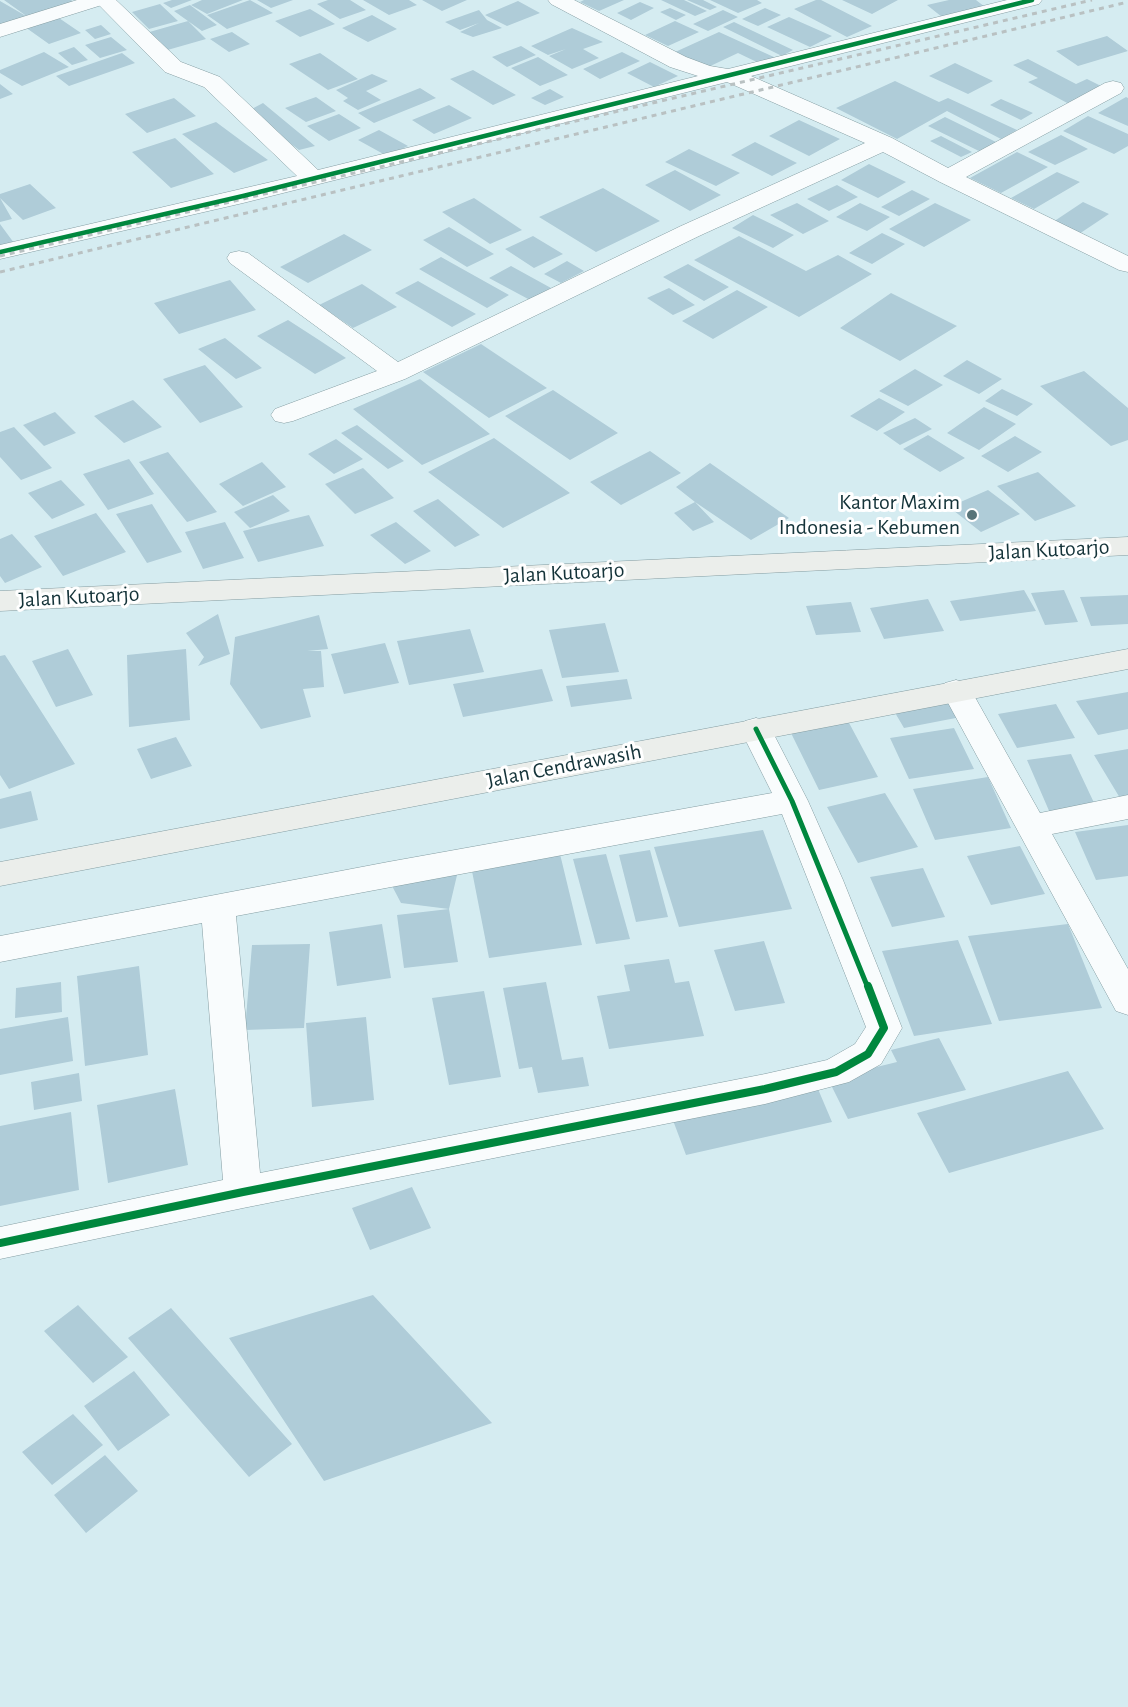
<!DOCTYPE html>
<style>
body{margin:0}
canvas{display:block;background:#d5ecf1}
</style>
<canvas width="1128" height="1707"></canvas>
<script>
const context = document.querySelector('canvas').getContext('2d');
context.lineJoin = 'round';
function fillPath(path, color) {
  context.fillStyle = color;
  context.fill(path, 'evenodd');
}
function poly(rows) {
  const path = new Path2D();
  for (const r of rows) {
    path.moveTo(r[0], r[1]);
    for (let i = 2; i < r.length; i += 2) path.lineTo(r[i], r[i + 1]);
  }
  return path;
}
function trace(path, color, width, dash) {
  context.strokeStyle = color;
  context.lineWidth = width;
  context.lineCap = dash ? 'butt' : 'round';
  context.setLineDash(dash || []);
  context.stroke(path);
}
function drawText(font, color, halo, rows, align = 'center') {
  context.font = font + ' "Alegreya Sans",sans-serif';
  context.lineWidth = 6;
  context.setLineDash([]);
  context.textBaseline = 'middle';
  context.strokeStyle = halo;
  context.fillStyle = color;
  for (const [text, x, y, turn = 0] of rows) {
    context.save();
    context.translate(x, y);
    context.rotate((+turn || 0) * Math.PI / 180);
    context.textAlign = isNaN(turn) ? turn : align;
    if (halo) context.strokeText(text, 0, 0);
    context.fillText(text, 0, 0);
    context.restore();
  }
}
fillPath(poly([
 [4,0,71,0,77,4,32,20],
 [172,0,192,0,171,8,163,3],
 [202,0,243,0,207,14,191,5],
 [250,0,273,13,227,29,207,15],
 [257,0,293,0,271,8],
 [328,0,350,0,366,10,340,19,317,4],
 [363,0,409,0,417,5,389,15],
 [422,0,467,0,442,11],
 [584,0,624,0,599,11,580,2],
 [661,0,684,0,707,11,695,16],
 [687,0,703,0,717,7,710,10],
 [710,0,757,0,762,3,738,13],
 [816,0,821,0,872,26,847,37,794,9],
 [842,0,898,0,872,14],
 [949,0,976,0,985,7,942,17,927,5],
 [0,1,26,16,0,26],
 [518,1,540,13,507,26,485,15],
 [640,2,654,8,631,20,617,13],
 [160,4,178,21,149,29,132,12],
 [190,5,217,25,202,31,174,11],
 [670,8,686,15,676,20,660,12],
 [765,8,781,15,758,26,742,19],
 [310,9,335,24,300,37,275,21],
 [479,10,487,20,502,28,473,37,460,32,479,23,460,30,445,22],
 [723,10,738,17,708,31,693,24],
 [372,15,397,29,368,42,342,28],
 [56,16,81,33,49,44,25,27],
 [789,17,832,36,810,47,767,27],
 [188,21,206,39,164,51,146,33],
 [675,21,699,32,668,46,645,35],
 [734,22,793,50,782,56,723,27],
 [101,25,111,34,95,39,85,30],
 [572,28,603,42,583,49,599,58,572,69,549,56,566,49,548,55,531,46],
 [232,32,250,44,229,52,210,39],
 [719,32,776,58,763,65,738,53,704,69,673,53],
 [1107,36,1128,51,1078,66,1056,51],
 [111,37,127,50,100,58,85,45],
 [521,46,536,55,507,67,492,57],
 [74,47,88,60,72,65,58,53],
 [44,52,69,67,22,86,0,73,0,70],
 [622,52,640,61,600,79,583,69],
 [122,53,135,63,69,86,56,76],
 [320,53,358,79,328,90,289,64],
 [538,57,551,65,568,75,540,86,511,68],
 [1028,59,1076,84,1087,79,1107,89,1071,105,1028,82,1038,78,1013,65],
 [650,62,678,76,654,87,627,73],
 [955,63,993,81,968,94,929,76],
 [473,70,516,95,493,105,450,79],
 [372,74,388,81,366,91,381,100,358,110,343,101,348,98,336,90],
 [895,81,939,102,948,98,1017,130,1001,139,947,111,897,139,836,108],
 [0,84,13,94,0,99],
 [420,88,436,98,374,123,358,113],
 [550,89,564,97,545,105,531,98],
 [316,97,336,111,306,122,285,108],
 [1126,97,1128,98,1128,126,1098,113],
 [174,98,196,116,147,133,125,114],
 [1001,99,1033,113,1021,120,990,105],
 [263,103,315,146,299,150,248,111],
 [449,105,472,118,434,134,412,120],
 [339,114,361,128,329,141,307,126],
 [1088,116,1128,134,1128,146,1114,154,1063,131],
 [945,117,998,143,981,152,928,126],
 [799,120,840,139,809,156,769,136],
 [216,122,243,142,268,160,234,173,182,134],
 [379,130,408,146,387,156,358,140],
 [1061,135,1088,149,1055,165,1028,152],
 [941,136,972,152,961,157,930,141],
 [175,138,214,174,171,188,132,152],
 [755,142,797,163,772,176,731,155],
 [689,149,740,173,716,186,665,162],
 [1017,152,1048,167,1001,193,970,178],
 [869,164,906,182,878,198,841,180],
 [675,170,721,195,690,211,645,185],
 [1057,172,1080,182,1034,209,1011,198],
 [30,184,56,208,23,220,0,198,0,194],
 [837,185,858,197,829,211,807,199],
 [603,188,660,221,596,252,539,217],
 [912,190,930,199,899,216,881,207],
 [0,198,12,219,0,222],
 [474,198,522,230,490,244,442,212],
 [1083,202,1109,214,1079,234,1053,222],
 [797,203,829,221,803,234,770,215],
 [860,203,890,217,867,231,836,217],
 [935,203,971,220,924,247,889,229],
 [753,215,794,235,773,248,732,228],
 [0,224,14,243,0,247],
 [449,227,494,254,467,267,423,240],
 [882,233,905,244,872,264,849,253],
 [344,234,372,250,308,283,280,267],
 [533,236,563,254,534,268,505,249],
 [739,236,806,271,838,255,872,274,799,317,694,260],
 [441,257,509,295,487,308,419,269],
 [567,261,584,271,561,283,544,274],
 [688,264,729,287,704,301,663,277],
 [511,266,551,288,530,300,489,278],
 [230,280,256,310,179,334,154,303],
 [418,281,444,296,476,314,452,327,395,293],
 [362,284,397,307,353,328,319,305],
 [669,288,695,305,673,315,647,298],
 [737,290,768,307,713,339,682,321],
 [891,293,957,326,900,361,840,328],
 [288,320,319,340,346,358,315,374,257,336],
 [225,338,262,368,236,379,198,349],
 [481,344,547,388,489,418,423,372],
 [967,360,1002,379,979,394,943,376],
 [205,365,243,407,200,423,163,379],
 [915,369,943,385,908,406,879,391],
 [1084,371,1128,408,1128,440,1111,446,1040,386],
 [420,379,490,434,422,465,353,409],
 [1002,389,1033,404,1017,416,985,401],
 [553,390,618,433,570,460,505,416],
 [879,398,905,412,877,431,850,416],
 [133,400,162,427,124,443,94,416],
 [984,407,1016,424,979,450,947,433],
 [55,412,76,433,44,446,23,425],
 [915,418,932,429,900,445,883,433],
 [357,425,404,461,388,469,341,433],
 [14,427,52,468,21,480,0,457,0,432],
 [928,435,944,445,965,458,940,472,903,449],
 [1015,436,1042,452,1008,472,981,456],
 [494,438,570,493,503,528,428,472],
 [336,439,363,459,334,474,308,454],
 [650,451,681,473,621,505,590,482],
 [168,452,217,512,187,522,139,462],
 [129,459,154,494,108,510,83,474],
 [262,462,286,487,243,506,219,484],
 [710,463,789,518,751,540,695,502,714,522,693,531,674,513,695,502,676,487],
 [363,468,394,498,355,514,325,484],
 [1038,472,1076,506,1035,521,997,486],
 [61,480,85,505,52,519,28,493],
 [988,490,1020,514,981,532,949,507],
 [273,495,290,511,250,528,234,512],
 [438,499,480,535,455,547,413,511],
 [152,504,182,552,147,563,116,514],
 [96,513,126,552,63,576,34,536],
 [309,515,324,546,258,562,243,531],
 [225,522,244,558,203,569,185,532],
 [396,522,431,551,405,564,370,535],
 [12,534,42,567,5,583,0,576,0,539],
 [1024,590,1036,611,960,621,950,601],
 [1064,590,1078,622,1045,625,1031,593],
 [1128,595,1128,624,1091,626,1080,597],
 [928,599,944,631,884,639,870,608],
 [851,602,861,632,816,635,806,606],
 [218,614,230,654,198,666,204,657,186,633],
 [319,615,328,649,307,651,321,651,324,687,303,689,311,717,261,729,230,684,235,637],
 [605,623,619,672,562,678,549,630],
 [470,629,484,672,409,685,397,641],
 [385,643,399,683,344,694,331,654],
 [68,649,93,695,56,707,32,661],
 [186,649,190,720,129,727,127,655],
 [5,655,75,764,9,789,0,775,0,656],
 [542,669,553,701,463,717,453,684],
 [627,679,632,699,571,707,566,686],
 [1128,692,1128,729,1098,735,1076,701],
 [951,700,961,717,904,728,894,711],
 [1056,704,1075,738,1017,748,998,714],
 [848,721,878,777,819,790,791,733],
 [954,728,974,769,909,779,890,738],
 [176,737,192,766,151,779,137,749],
 [1128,749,1128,802,1123,803,1094,755],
 [1071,754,1096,807,1050,813,1027,760],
 [988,777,1011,828,935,840,913,789],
 [31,791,38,820,0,829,0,799],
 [885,793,918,847,858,863,827,807],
 [1128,825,1128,876,1096,880,1075,832],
 [763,830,792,909,679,927,654,847],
 [1020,846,1045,894,991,905,967,856],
 [650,850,668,917,636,922,619,855],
 [560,854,582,945,489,958,471,866],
 [606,854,630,939,596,944,573,859],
 [923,868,945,917,892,927,870,877],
 [458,871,449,909,401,903,391,884],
 [449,909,458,962,404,968,397,915],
 [382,924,391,978,337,986,329,932],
 [1068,924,1102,1008,999,1021,968,936],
 [958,940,992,1024,914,1036,882,951],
 [764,941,785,1003,735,1011,714,950],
 [310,944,304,1028,245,1030,252,945],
 [669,959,675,983,689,981,704,1036,609,1049,597,996,630,991,624,965],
 [139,966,148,1055,85,1066,77,976],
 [61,982,62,1012,15,1018,16,988],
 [546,982,562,1060,583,1057,589,1086,538,1093,532,1067,519,1069,503,988],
 [484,991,501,1077,449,1085,432,998],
 [68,1017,73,1061,0,1075,0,1029],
 [366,1017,374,1100,312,1107,306,1023],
 [939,1038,966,1090,848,1119,828,1079,897,1062,891,1050],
 [1068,1071,1104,1129,949,1173,917,1113],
 [79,1073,82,1101,34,1110,31,1082],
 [815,1082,832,1122,686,1155,671,1115],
 [175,1089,188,1165,108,1183,97,1105],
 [71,1112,79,1190,0,1206,0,1126],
 [412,1187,431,1228,370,1250,352,1208],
 [373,1295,492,1423,324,1481,229,1338],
 [78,1305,128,1357,93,1383,44,1331],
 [171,1308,292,1444,249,1477,128,1338],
 [134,1371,170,1415,118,1451,84,1406],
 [73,1414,103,1445,52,1485,22,1452],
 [105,1455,138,1491,86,1533,54,1495]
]), '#afccd8');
const minor = poly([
 [94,0,116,0,181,62,220,77,318,170,698,76,670,67,551,4,548,0,574,0,686,57,710,66,728,69,1007,0,1042,0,1039,4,751,76,892,138,948,168,1105,83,1113,81,1121,83,1124,88,1121,93,966,177,1128,256,1128,272,1119,270,940,182,883,152,699,236,405,379,293,421,284,423,275,421,271,415,275,409,377,371,230,263,227,258,230,253,239,251,248,253,398,362,681,226,865,143,727,82,243,203,0,259,0,245,297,176,204,87,165,72,94,0],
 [956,680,967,683,1040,813,1128,795,1128,819,1052,834,1128,969,1128,1015,1116,1011,941,690,945,683,956,680],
 [756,718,767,721,808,801,843,880,902,1028,881,1064,849,1082,765,1104,243,1208,0,1259,0,1227,223,1180,202,923,0,962,0,936,388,862,772,793,740,729,745,721,756,718],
 [782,814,866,1027,855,1044,827,1060,765,1074,260,1173,236,916,782,814]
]);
const tertiary = poly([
 [77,0,108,0,105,4,0,37,0,24,77,0]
]);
const secondary = poly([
 [1128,537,1128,555,0,611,0,591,1128,537],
 [1128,649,1128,669,0,886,0,862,1128,649]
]);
trace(minor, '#849da2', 1);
trace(tertiary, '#849da2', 1);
trace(secondary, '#849da2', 1);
fillPath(minor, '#f9fcfd');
fillPath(tertiary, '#f9fcfd');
fillPath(secondary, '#ebeeeb');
trace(poly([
 [0,256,1092,0],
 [0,272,1128,2]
]), '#b9c1c2', 3, [5, 5]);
trace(poly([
 [0,252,243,196,1032,0]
]), '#00873e', 4.5);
trace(poly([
 [756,729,792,801,868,988]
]), '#00873e', 5);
trace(poly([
 [0,1243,243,1192,765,1089,836,1072,868,1054,884,1028,868,986]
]), '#00873e', 8);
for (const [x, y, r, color] of [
 [972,515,6,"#587479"]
]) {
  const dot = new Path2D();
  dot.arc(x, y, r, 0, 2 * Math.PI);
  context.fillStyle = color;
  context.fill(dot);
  trace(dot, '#fff', 2);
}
drawText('22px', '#143339', '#fff', [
 ["Kantor Maxim",960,502],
 ["Indonesia - Kebumen",960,527]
], 'right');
drawText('22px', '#143339', '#fff', [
 ["Jalan Kutoarjo",1049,550,-3],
 ["Jalan Kutoarjo",564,573,-3],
 ["Jalan Kutoarjo",79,597,-3],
 ["Jalan Cendrawasih",564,766,-11]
]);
</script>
